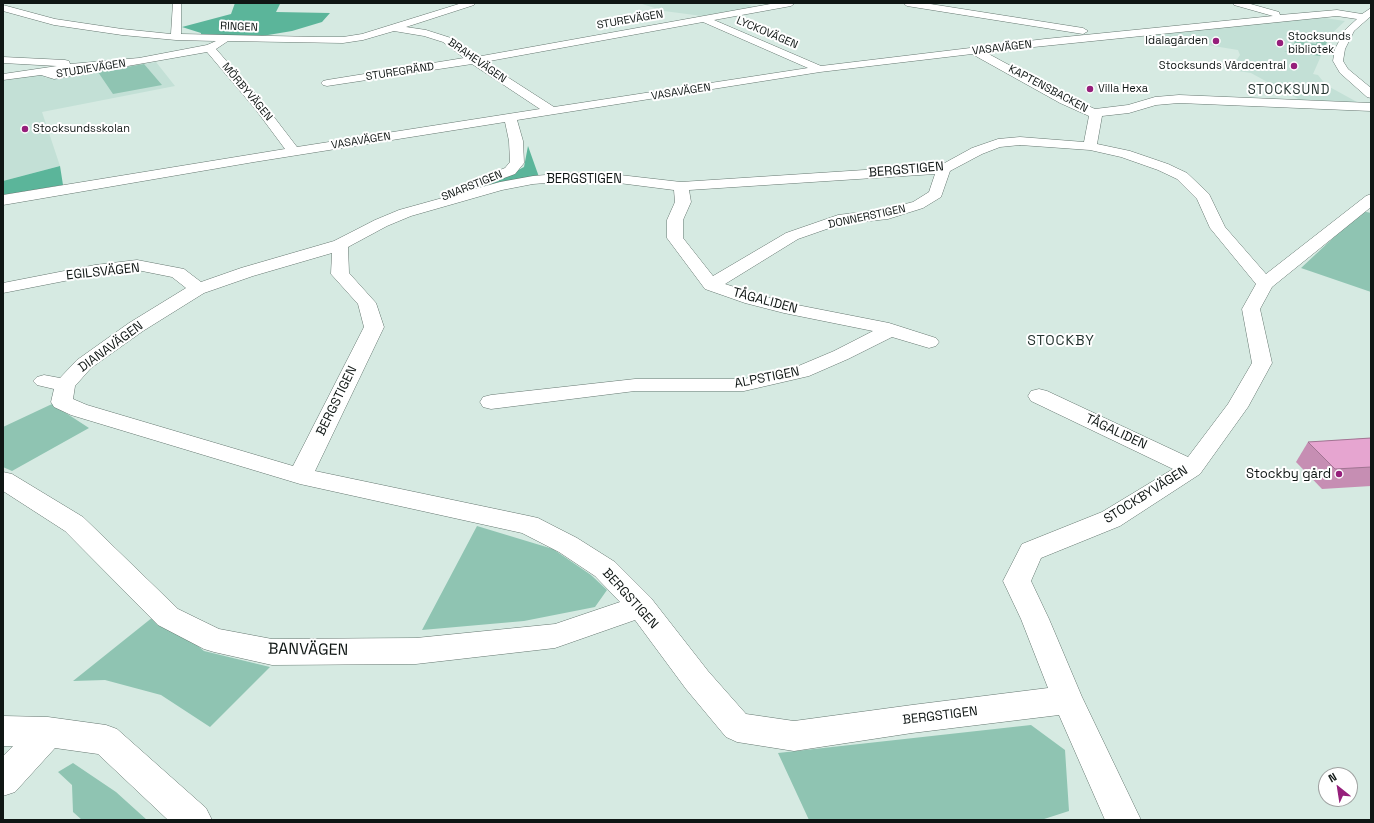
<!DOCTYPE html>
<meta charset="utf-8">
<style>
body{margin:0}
#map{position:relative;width:1374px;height:823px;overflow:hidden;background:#d6eae2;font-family:"Space Grotesk",sans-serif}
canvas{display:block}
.frame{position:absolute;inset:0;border:4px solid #0f1614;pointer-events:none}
.north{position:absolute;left:1318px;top:767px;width:40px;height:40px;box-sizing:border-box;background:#fff;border:1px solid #9fa2a1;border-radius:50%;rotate:330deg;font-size:11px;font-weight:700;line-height:16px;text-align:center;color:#0f1614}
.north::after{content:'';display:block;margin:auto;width:14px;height:18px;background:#961f7b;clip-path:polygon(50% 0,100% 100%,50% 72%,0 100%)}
</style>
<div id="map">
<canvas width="1374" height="823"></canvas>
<div class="frame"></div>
<div class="north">N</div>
</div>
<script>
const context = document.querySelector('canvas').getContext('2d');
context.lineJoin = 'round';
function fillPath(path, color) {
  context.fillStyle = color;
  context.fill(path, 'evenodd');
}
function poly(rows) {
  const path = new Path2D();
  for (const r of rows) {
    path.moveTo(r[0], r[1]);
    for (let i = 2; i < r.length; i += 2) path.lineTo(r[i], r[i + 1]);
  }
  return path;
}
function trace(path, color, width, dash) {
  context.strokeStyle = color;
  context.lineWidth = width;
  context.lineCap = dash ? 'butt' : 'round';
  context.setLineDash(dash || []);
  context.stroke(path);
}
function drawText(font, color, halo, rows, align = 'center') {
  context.font = font + ' "Space Grotesk",sans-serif';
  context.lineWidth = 4;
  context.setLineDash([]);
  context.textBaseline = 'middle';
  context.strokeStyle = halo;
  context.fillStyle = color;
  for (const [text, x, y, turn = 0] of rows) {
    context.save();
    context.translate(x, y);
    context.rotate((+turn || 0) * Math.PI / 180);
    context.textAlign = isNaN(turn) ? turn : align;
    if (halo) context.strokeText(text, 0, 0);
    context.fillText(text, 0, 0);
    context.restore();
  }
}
fillPath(poly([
 [639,3,742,3,756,7,702,16,664,11],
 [1318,17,1345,21,1326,39,1328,40,1313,74,1318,75,1326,85,1357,102,1300,100,1251,73,1238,71,1232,67,1240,55,1238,50,1146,35],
 [156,62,175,86,42,112,60,166,3,181,3,78,40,73,46,78,51,78,103,69,104,70]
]), '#c3e0d6');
fillPath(poly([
 [1318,38,1328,40,1320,56,1284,51,1291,51,1295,41,1316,44],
 [144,64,162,85,113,94,98,72],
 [1362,211,1371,213,1371,292,1301,268],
 [52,404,89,428,12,471,3,467,3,427],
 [477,526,553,549,591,575,607,590,595,607,524,621,422,630],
 [158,613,204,651,270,667,210,727,161,695,105,680,73,681],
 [1031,725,1065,750,1069,811,1041,820,809,820,778,753],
 [73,763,116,792,147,820,82,820,73,812,72,785,58,772]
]), '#8fc4b2');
fillPath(poly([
 [235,3,283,3,280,4,276,12,330,13,322,22,292,31,256,37,201,36,201,33,182,27,231,14],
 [528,146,539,177,435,203,508,175,524,167],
 [60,166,63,185,3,195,3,181]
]), '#5bb59a');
const minor = poly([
 [173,3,181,3,181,34,317,37,343,37,362,34,462,3,475,3,474,5,406,27,426,30,451,38,476,57,776,3,795,3,791,6,714,20,821,66,1045,39,1273,16,1234,5,1233,3,1247,3,1279,12,1280,15,1337,10,1362,14,1371,8,1371,16,1354,31,1345,49,1343,61,1348,69,1371,88,1371,98,1367,97,1340,73,1333,61,1335,49,1345,30,1357,19,1337,16,985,52,1068,97,1095,109,1128,105,1155,97,1179,95,1371,103,1371,111,1179,103,1156,105,1129,113,1102,116,1097,144,1130,151,1168,164,1187,173,1209,194,1225,227,1266,274,1366,196,1371,194,1371,207,1272,287,1260,309,1272,363,1248,407,1200,474,1120,526,1041,558,1031,581,1049,619,1082,697,1141,820,1105,820,1059,715,912,733,794,751,737,742,726,737,686,689,635,620,555,648,416,664,272,665,214,652,204,649,158,625,65,531,3,491,3,472,12,474,83,517,178,609,219,629,272,639,416,638,555,624,620,602,595,576,559,552,522,533,300,484,71,415,54,407,51,402,54,389,37,385,33,381,37,377,44,375,60,378,77,360,129,323,186,288,172,277,137,270,95,275,3,293,3,283,95,265,137,260,184,269,201,282,241,268,334,241,375,220,399,210,500,182,533,176,571,173,611,174,681,182,941,165,972,148,998,139,1020,137,1084,142,1089,116,1060,103,972,54,820,72,517,120,523,141,524,163,515,174,485,185,480,184,478,181,480,178,505,168,510,162,509,141,505,122,254,162,3,205,3,195,285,149,256,110,207,52,54,79,41,75,3,80,3,74,57,66,3,63,3,57,65,60,69,61,70,64,139,58,207,45,216,41,176,40,122,35,54,25,3,11,3,5,55,19,122,29,171,34,173,3],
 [703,22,808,68,554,107,484,62,703,22],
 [394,31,424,36,443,42,464,58,327,80,323,81,321,83,323,85,327,86,472,64,540,109,297,147,264,104,216,49,228,41,343,43,363,40,394,31],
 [1020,145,1090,150,1121,157,1158,170,1177,179,1197,199,1210,228,1256,284,1242,309,1252,363,1228,404,1188,457,1047,391,1039,389,1031,391,1028,396,1031,401,1173,469,1102,512,1022,544,1003,581,1021,619,1048,688,912,705,794,721,746,714,708,671,651,598,615,562,577,538,538,518,529,516,315,471,384,327,376,303,349,273,348,247,387,226,411,216,502,190,533,184,571,181,611,182,674,190,675,202,667,220,667,238,705,289,745,303,784,313,873,331,834,351,796,367,744,379,635,379,491,395,483,397,480,402,483,407,491,409,635,391,744,391,809,376,848,359,892,337,929,348,936,346,939,342,936,338,889,323,792,304,759,295,725,284,798,239,841,224,888,219,923,208,941,197,950,171,982,154,1000,147,1020,145],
 [935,174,929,192,913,202,886,209,838,215,786,233,713,276,683,238,683,220,691,202,689,190,935,174],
 [332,253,331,274,358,304,364,327,293,466,87,405,73,399,75,386,91,368,143,331,204,293,253,276,332,253],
 [903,3,924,3,1083,28,1088,31,1083,34,907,6,903,3],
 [3,716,48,717,106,725,117,729,206,808,212,820,168,820,98,754,55,748,15,792,3,796,3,756,13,746,3,746,3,716]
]);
trace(minor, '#657770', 1);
fillPath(minor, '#fff');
fillPath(poly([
 [1371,438,1371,486,1322,489,1296,462,1308,442]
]), '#c68eb3');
const building = poly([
 [1371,438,1371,467,1335,469,1308,442,1371,438]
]);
fillPath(building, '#e6a5d0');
trace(building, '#a17492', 1);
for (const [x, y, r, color] of [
 [1216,41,4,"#961f7b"],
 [1280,43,4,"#961f7b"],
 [1294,66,4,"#961f7b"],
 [1090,89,4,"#961f7b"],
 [25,129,4,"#961f7b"],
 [1339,474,4,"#961f7b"]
]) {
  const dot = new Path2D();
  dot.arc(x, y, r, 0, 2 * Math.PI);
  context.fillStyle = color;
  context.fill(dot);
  trace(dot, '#fff', 1.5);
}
drawText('11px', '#0f1614', '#fff', [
 ["STUREVÄGEN",630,20,-10],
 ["RINGEN",239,27,2],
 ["LYCKOVÄGEN",767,33,23],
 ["VASAVÄGEN",1002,48,-7],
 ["BRAHEVÄGEN",477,61,35],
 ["STUDIEVÄGEN",91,69,-9],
 ["STUREGRÄND",400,72,-9],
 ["KAPTENSBACKEN",1048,89,28],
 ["MÖRBYVÄGEN",247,92,50],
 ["VASAVÄGEN",681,92,-9],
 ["VASAVÄGEN",361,141,-9],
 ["SNARSTIGEN",472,186,-22],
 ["DONNERSTIGEN",867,217,-12]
]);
drawText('11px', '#0f1614', '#fff', [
 ["Stocksunds",1288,37],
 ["bibliotek",1288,50],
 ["Idalagården",1208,41,"right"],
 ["Stocksunds Vårdcentral",1286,66,"right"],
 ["Villa Hexa",1098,89],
 ["Stocksundsskolan",33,129]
], 'left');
context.letterSpacing = '1px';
drawText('13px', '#24342f', '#fff', [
 ["STOCKSUND",1289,90]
]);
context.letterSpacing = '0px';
drawText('13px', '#0f1614', '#fff', [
 ["BERGSTIGEN",906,170,-5],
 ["BERGSTIGEN",584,179],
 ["EGILSVÄGEN",103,272,-6],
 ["TÅGALIDEN",765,301,15],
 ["DIANAVÄGEN",111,347,-36],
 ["ALPSTIGEN",767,378,-11],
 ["BERGSTIGEN",337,401,-64],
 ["TÅGALIDEN",1116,432,25],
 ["STOCKBYVÄGEN",1146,495,-32],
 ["BERGSTIGEN",630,599,48],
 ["BERGSTIGEN",940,716,-7]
]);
drawText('13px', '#0f1614', '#fff', [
 ["Stockby gård",1331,474]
], 'right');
context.letterSpacing = '1px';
drawText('14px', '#24342f', '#fff', [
 ["STOCKBY",1061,341]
]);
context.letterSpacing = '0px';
drawText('16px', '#0f1614', '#fff', [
 ["BANVÄGEN",308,650,1]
]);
</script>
